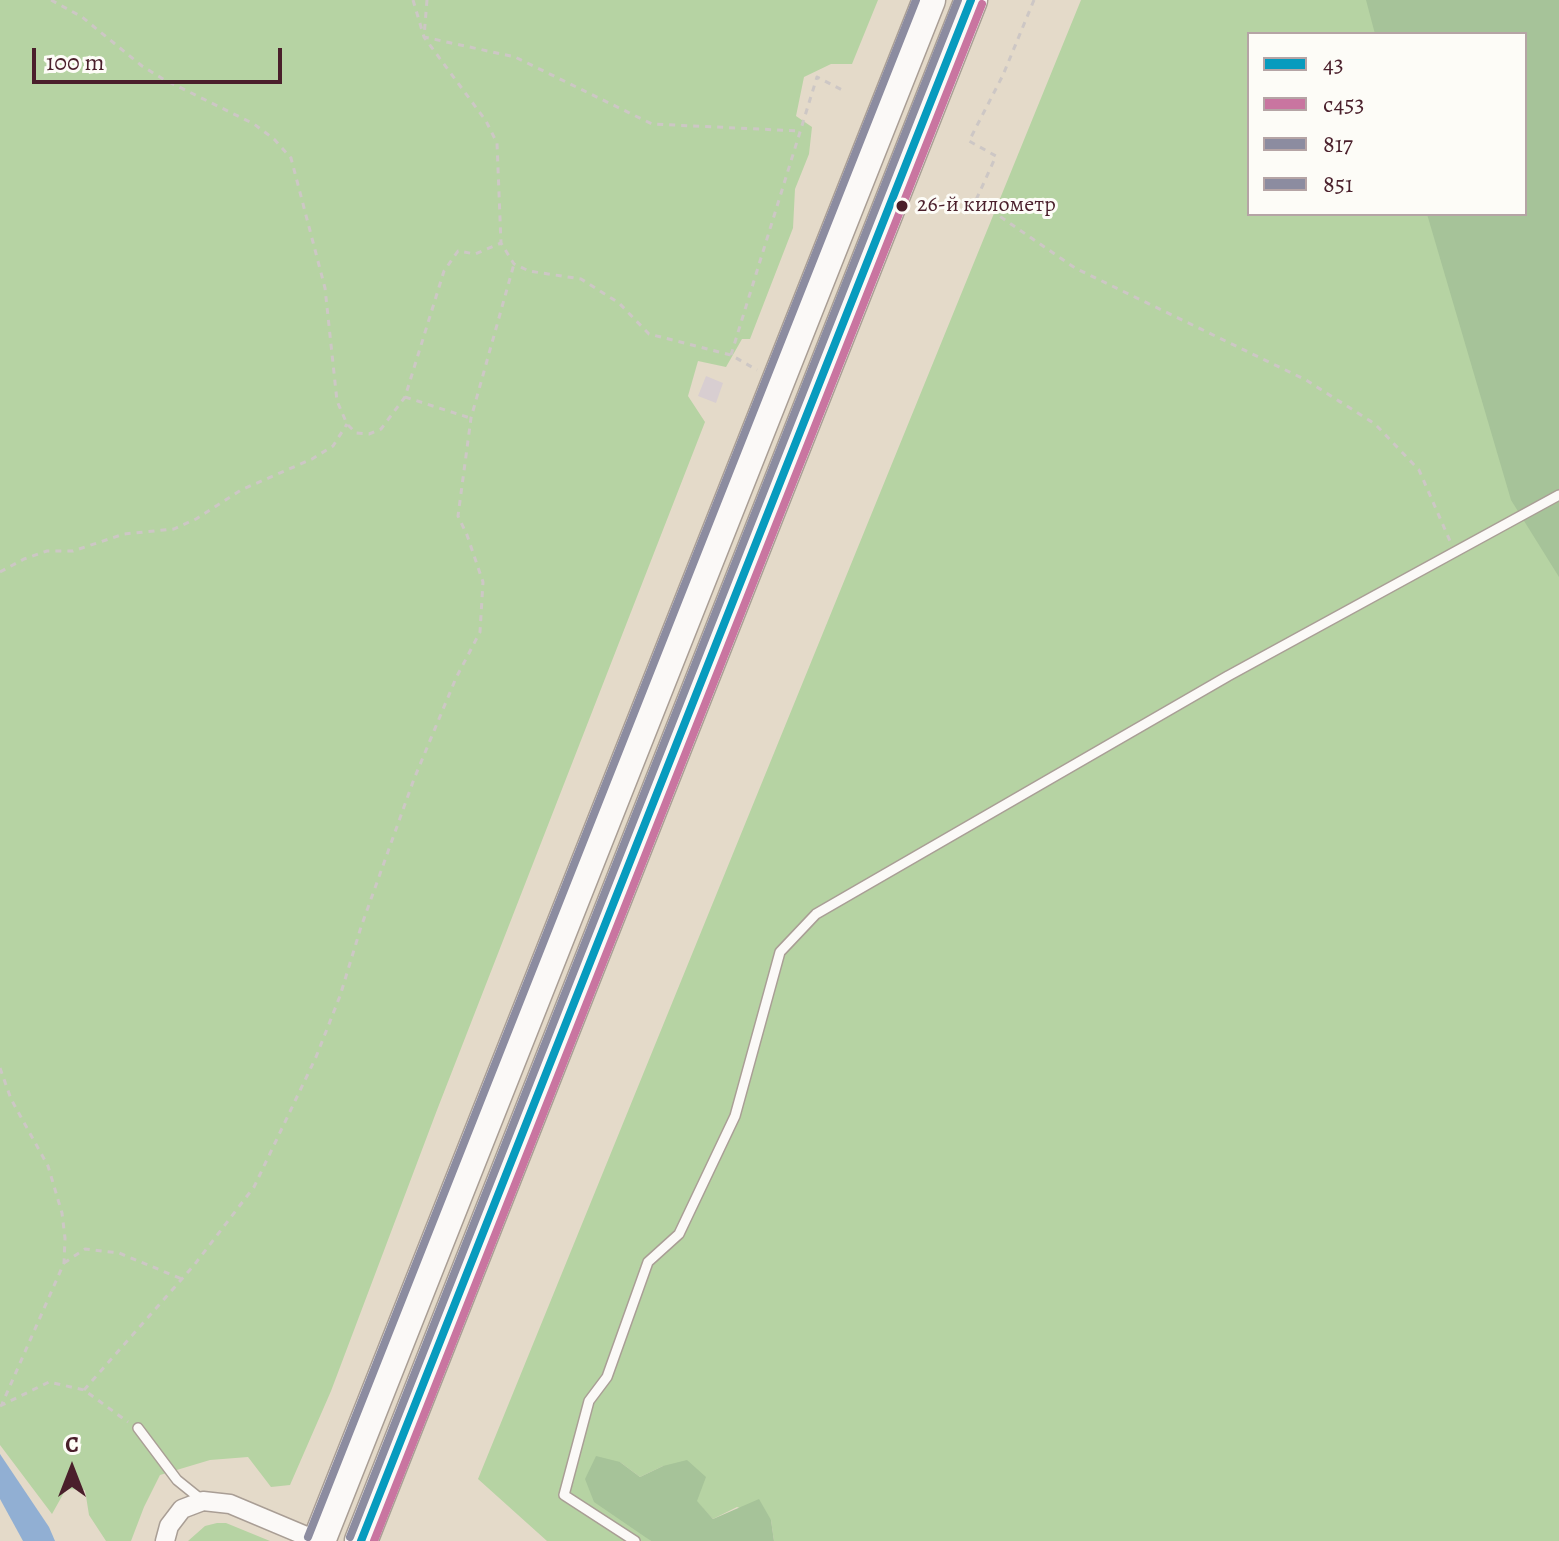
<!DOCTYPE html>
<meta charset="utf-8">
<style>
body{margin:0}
#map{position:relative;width:1559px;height:1541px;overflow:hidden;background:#e4dac9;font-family:Alegreya,serif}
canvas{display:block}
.legend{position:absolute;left:1247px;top:32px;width:280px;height:184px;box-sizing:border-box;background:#fdfcf7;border:2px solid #b5a4a5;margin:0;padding:10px 14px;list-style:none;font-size:24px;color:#4a1f2b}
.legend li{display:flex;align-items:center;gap:16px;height:40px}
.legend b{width:40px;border:2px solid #b5a4a5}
.north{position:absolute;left:32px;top:1429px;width:80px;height:80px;-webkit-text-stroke:6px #fdfcf7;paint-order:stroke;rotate:0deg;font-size:22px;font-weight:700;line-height:32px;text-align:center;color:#4a1f2b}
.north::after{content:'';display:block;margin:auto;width:28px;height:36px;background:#4a1f2b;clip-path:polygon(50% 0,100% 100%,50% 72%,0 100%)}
.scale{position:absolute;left:32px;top:48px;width:250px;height:36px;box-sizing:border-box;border:4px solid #4a1f2b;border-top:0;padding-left:10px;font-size:24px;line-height:28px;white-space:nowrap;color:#4a1f2b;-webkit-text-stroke:6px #fdfcf7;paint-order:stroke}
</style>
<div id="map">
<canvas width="1559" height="1541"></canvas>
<ul class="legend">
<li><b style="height:10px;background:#079bbe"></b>43</li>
<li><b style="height:10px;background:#c975a0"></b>с453</li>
<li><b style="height:10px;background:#8c8ca0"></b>817</li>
<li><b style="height:10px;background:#8c8ca0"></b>851</li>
</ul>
<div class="north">С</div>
<div class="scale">100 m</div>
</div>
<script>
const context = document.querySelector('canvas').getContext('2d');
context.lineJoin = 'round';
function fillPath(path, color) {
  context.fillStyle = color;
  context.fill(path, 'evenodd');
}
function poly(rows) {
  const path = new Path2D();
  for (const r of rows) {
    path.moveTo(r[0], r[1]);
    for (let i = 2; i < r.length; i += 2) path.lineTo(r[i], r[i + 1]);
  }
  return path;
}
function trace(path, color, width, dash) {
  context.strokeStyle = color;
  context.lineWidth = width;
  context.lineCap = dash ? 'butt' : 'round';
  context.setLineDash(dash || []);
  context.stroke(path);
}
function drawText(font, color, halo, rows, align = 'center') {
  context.font = font + ' Alegreya,serif';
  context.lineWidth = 6;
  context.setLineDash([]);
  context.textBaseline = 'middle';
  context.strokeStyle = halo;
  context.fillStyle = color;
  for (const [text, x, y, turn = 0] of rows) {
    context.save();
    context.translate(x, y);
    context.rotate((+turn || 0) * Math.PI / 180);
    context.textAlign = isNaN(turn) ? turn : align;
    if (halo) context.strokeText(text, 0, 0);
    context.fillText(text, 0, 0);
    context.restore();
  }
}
fillPath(poly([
 [0,0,878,0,852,64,831,64,804,77,796,116,812,127,809,154,795,189,793,228,750,339,742,339,726,367,698,361,688,396,705,422,437,1110,331,1391,290,1485,271,1487,248,1457,210,1460,160,1475,144,1507,131,1541,106,1541,89,1515,85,1490,66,1489,52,1514,0,1445],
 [1081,0,1559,0,1559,1541,774,1541,771,1520,737,1507,713,1519,663,1466,640,1477,620,1462,637,1529,651,1541,547,1541,478,1479],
 [1249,34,1525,34,1525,214,1249,214],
 [217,1523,226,1523,270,1541,188,1541,205,1526]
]), '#b6d3a3');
fillPath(poly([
 [1366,0,1559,0,1559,577,1511,500,1427,214,1525,214,1525,34,1375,34],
 [596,1456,620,1462,640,1477,663,1466,687,1460,706,1477,697,1501,713,1519,759,1499,771,1520,774,1541,651,1541,594,1502,585,1479]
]), '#a6c399');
fillPath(poly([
 [0,1454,49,1527,55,1541,23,1541,0,1499]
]), '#91afd3');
fillPath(poly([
 [706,376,723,383,716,403,698,396]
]), '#d8ced1');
const lane = poly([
 [138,1428,177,1480,203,1501],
 [635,1541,564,1495,589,1401,607,1377,648,1262,679,1234,735,1116,780,952,816,914,1228,676,1559,495]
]);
const street = poly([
 [165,1541,169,1526,182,1509,203,1501,230,1504,318,1541]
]);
const highway = poly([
 [319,1541,929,0],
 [361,1541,971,0]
]);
trace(lane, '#a99e95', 12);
trace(street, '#a99e95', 21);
trace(highway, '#a99e95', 35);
trace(poly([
 [51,0,82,17,142,66,163,79,254,124,274,139,291,158,325,288,337,401,347,424,356,433,369,434,381,429,405,397,444,271,458,251,475,254,501,243],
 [413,0,424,37,486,121,497,143,501,243,514,264,529,271,581,279,619,303,649,334,731,355,757,370],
 [427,0,424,37,515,57,652,124,800,131],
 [1034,0,1003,75,969,141,996,156,976,200,1075,268,1306,380,1375,424,1419,470,1450,541],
 [731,355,817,77,846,92],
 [405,397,470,418],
 [0,572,24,559,47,551,73,551,124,534,174,529,196,519,241,490,312,459,333,446,347,424],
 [0,1068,11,1099,48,1166,62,1213,65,1238,64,1263,2,1404],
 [64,1263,85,1249,119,1253,182,1279],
 [84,1390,195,1264,254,1187,316,1057,340,996,361,927,414,779,456,678,480,632,483,582,467,535,458,516,471,418,514,264],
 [0,1406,49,1382,84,1390,128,1422]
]), '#cdc7c5', 3, [6, 6]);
trace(lane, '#fbf9f7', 9);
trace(street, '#fbf9f7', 18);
trace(highway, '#fbf9f7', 32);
trace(poly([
 [361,1541,971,0]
]), '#079bbe', 8);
trace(poly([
 [374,1541,982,4]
]), '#c975a0', 8);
trace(poly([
 [350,1537,958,0]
]), '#8c8ca0', 8);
trace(poly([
 [308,1537,916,0]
]), '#8c8ca0', 8);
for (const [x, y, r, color] of [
 [902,206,7,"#4a1f2b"]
]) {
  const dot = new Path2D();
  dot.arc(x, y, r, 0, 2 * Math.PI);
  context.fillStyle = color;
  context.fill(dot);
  trace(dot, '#fdfcf7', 3);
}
drawText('22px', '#4a1f2b', '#fdfcf7', [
 ["26-й километр",917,206]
], 'left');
</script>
